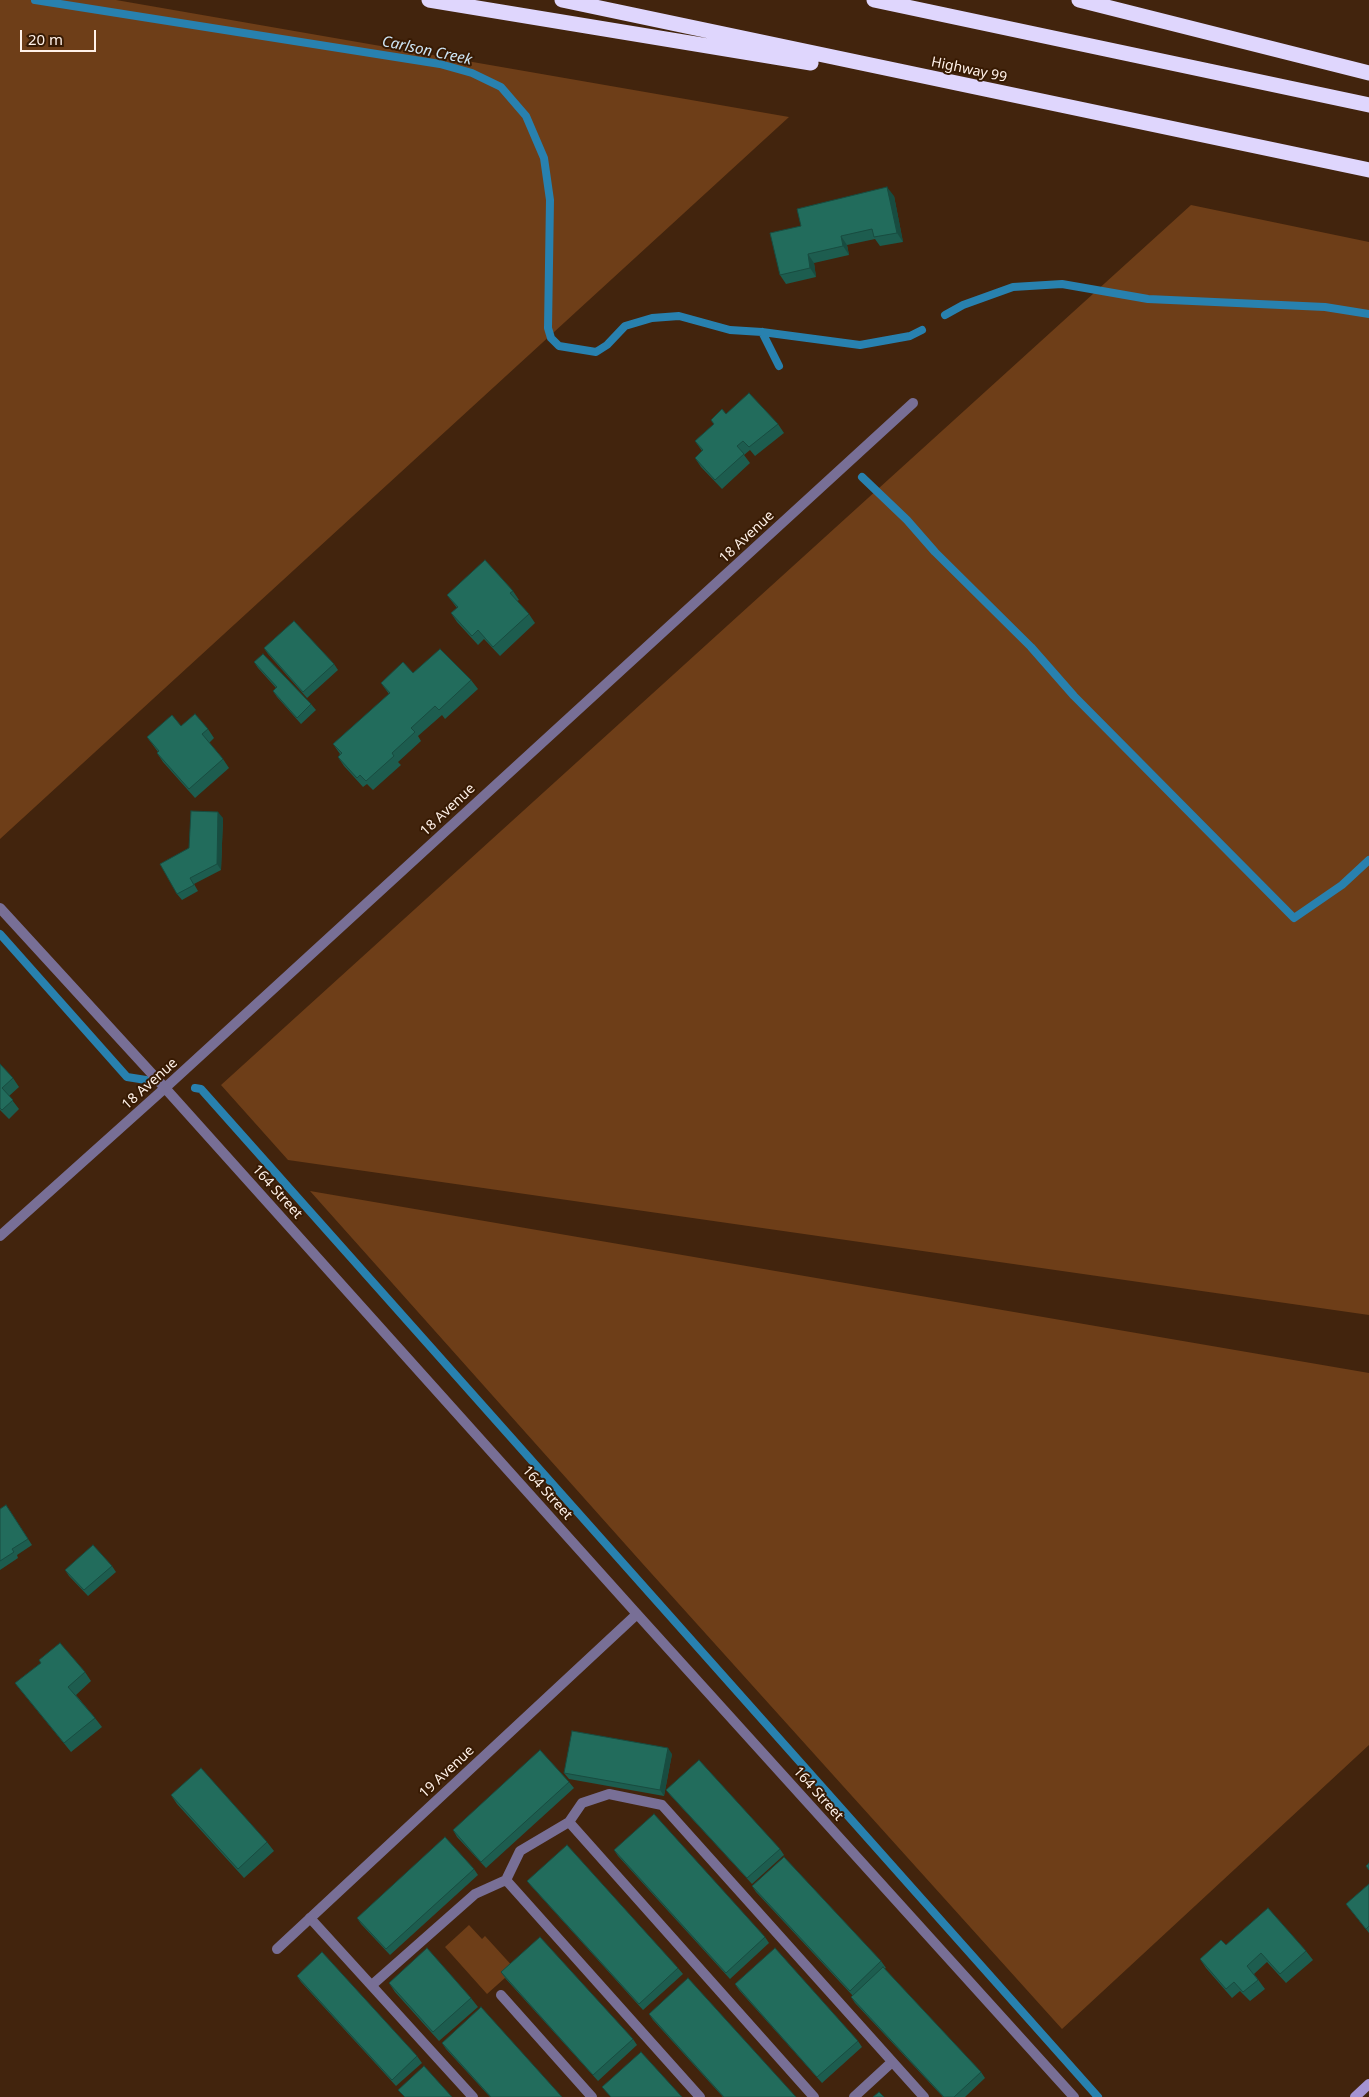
<!DOCTYPE html>
<style>
body{margin:0}
#map{position:relative;width:1369px;height:2097px;overflow:hidden;background:#42240d;font-family:"Noto Sans",sans-serif}
canvas{display:block}
.scale{position:absolute;left:20px;top:30px;width:76px;height:22px;box-sizing:border-box;border:2px solid #fff1e8;border-top:0;padding-left:6px;font-size:15px;line-height:18px;white-space:nowrap;color:#fff1e8;-webkit-text-stroke:4px #371a03;paint-order:stroke}
</style>
<div id="map">
<canvas width="1369" height="2097"></canvas>
<div class="scale">20 m</div>
</div>
<script>
const context = document.querySelector('canvas').getContext('2d');
context.lineJoin = 'round';
function fillPath(path, color) {
  context.fillStyle = color;
  context.fill(path, 'evenodd');
}
function poly(rows) {
  const path = new Path2D();
  for (const r of rows) {
    path.moveTo(r[0], r[1]);
    for (let i = 2; i < r.length; i += 2) path.lineTo(r[i], r[i + 1]);
  }
  return path;
}
function trace(path, color, width, dash) {
  context.strokeStyle = color;
  context.lineWidth = width;
  context.lineCap = dash ? 'butt' : 'round';
  context.setLineDash(dash || []);
  context.stroke(path);
}
function drawText(font, color, halo, rows, align = 'center') {
  context.font = font + ' "Noto Sans",sans-serif';
  context.lineWidth = 4;
  context.setLineDash([]);
  context.textBaseline = 'middle';
  context.strokeStyle = halo;
  context.fillStyle = color;
  for (const [text, x, y, turn = 0] of rows) {
    context.save();
    context.translate(x, y);
    context.rotate((+turn || 0) * Math.PI / 180);
    context.textAlign = isNaN(turn) ? turn : align;
    if (halo) context.strokeText(text, 0, 0);
    context.fillText(text, 0, 0);
    context.restore();
  }
}
fillPath(poly([
 [0,0,116,0,789,117,0,839],
 [1191,205,1369,242,1369,1315,288,1160,221,1085],
 [310,1191,1369,1373,1369,1745,1062,2029,642,1563],
 [469,1925,482,1939,485,1936,515,1969,487,1994,445,1947]
]), '#6e3e18');
trace(poly([
 [35,0,440,64,472,73,501,87,526,116,544,158,550,200,548,328,551,338,559,346,596,352,607,345,625,326,652,318,679,316,730,330,762,332,860,345,910,336,922,330],
 [945,315,963,305,1013,287,1062,284,1148,299,1325,307,1369,314],
 [762,332,779,366],
 [862,477,907,520,935,552,1031,647,1074,696,1294,918,1342,885,1369,860],
 [0,934,127,1077,146,1080],
 [195,1088,201,1089,1098,2097]
]), '#2881af', 8);
trace(poly([
 [569,1822,814,2097],
 [506,1880,700,2097],
 [310,1918,473,2097],
 [372,1985,475,1894,506,1880,520,1851,569,1822,582,1803,609,1794,662,1805,924,2097],
 [501,1995,592,2097],
 [854,2097,892,2062]
]), '#786f96', 10);
trace(poly([
 [0,908,165,1088,637,1614,1074,2097],
 [0,1236,165,1088,913,403],
 [277,1949,637,1614]
]), '#786f96', 10);
trace(poly([
 [1355,2097,1369,2084]
]), '#a493d2', 10);
trace(poly([
 [429,0,811,63],
 [562,0,1369,170],
 [874,0,1369,105],
 [1079,0,1369,73]
]), '#dfd6fd', 15);
fillPath(poly([
 [894,196,903,242,880,246,875,239,847,245,849,255,814,263,816,277,786,284,780,275,801,226],
 [726,414,778,424,784,433,755,456,750,450,744,455,750,463,722,489,701,467,695,458,702,451,695,441,714,424,711,420],
 [513,591,519,600,517,601,529,614,535,623,500,656,484,639,478,645,457,622,451,613,457,608,447,595],
 [264,648,334,664,338,670,307,698,268,654],
 [254,662,311,704,316,710,301,724,277,697,273,691,276,688,258,668],
 [413,673,471,680,478,689,445,719,442,715,418,736,421,741,398,762,401,765,373,790,367,784,363,787,344,766,338,757,340,754,333,744,389,694,381,683],
 [181,726,208,729,214,738,209,743,223,759,229,768,195,798,163,762,157,753,158,752,147,737],
 [223,818,221,870,194,884,198,891,182,900,177,894,189,848],
 [0,1064,13,1078,19,1087,9,1096,19,1109,9,1119,0,1110],
 [0,1509,10,1511,32,1545,17,1555,18,1558,0,1570],
 [112,1566,116,1572,88,1596,69,1576,65,1570],
 [41,1663,85,1672,91,1681,76,1695,95,1718,102,1727,71,1752,22,1692,15,1683],
 [672,1754,664,1796,569,1779,564,1773],
 [569,1782,574,1788,486,1868,457,1837,453,1830],
 [666,1790,780,1849,784,1855,752,1884,671,1796],
 [171,1795,267,1842,274,1851,244,1878,177,1804],
 [614,1850,765,1937,769,1943,730,1979,618,1856],
 [474,1869,478,1875,390,1955,361,1924,357,1918],
 [527,1881,678,1968,683,1974,643,2010,532,1887],
 [1369,1884,1369,1933,1346,1904],
 [752,1886,881,1961,886,1968,884,1969,981,2072,985,2078,965,2097,943,2097,855,2003,851,1997,853,1996,756,1892],
 [1226,1945,1306,1951,1313,1960,1286,1983,1267,1962,1254,1974,1265,1989,1250,2001,1240,1991,1232,1998,1206,1968,1200,1959],
 [501,1972,633,2039,637,2045,598,2081,505,1978],
 [297,1976,417,2056,422,2063,396,2086,301,1982],
 [389,1983,471,1998,478,2007,439,2041,395,1992],
 [735,1984,858,2041,862,2047,822,2083,739,1990],
 [649,2014,796,2097,723,2097,653,2020],
 [442,2043,562,2097,490,2097,446,2049]
]), '#1d5d4f');
fillPath(poly([
 [887,187,894,196,903,242,897,233],
 [841,236,847,245,849,255,843,246],
 [808,254,814,263,816,277,810,268],
 [218,812,223,818,221,870,217,864],
 [668,1748,672,1754,664,1796,660,1790]
]), '#184c40');
const building = poly([
 [887,187,897,233,874,237,872,229,841,236,843,246,808,254,810,268,780,275,770,233,801,226,797,209,887,187],
 [749,393,778,424,749,447,743,441,737,446,744,454,715,480,695,458,703,450,695,441,714,424,711,420,722,409,726,414,749,393],
 [485,560,513,591,510,593,529,614,493,647,478,630,472,636,451,613,458,607,447,595,485,560],
 [294,621,334,664,303,692,264,648,294,621],
 [440,649,471,680,439,710,435,706,411,728,415,732,392,753,394,756,366,781,360,775,357,778,338,757,342,753,333,744,390,693,381,683,403,662,413,673,440,649],
 [263,654,311,704,297,718,273,691,277,687,254,662,263,654],
 [195,714,208,729,202,734,223,759,189,789,157,753,159,751,147,737,172,715,181,726,195,714],
 [191,811,218,812,217,864,190,878,194,885,177,894,160,864,189,848,191,811],
 [0,1064,13,1078,2,1088,13,1100,2,1110,0,1108,0,1064],
 [6,1505,28,1539,12,1549,14,1552,0,1561,0,1509,6,1505],
 [93,1545,112,1566,84,1590,65,1570,93,1545],
 [60,1643,85,1672,68,1687,95,1718,64,1743,15,1683,41,1663,39,1660,60,1643],
 [572,1731,668,1748,660,1790,564,1773,572,1731],
 [540,1750,569,1782,481,1862,453,1830,540,1750],
 [699,1760,780,1849,747,1878,666,1790,699,1760],
 [201,1768,267,1842,238,1869,171,1795,201,1768],
 [654,1814,765,1937,726,1973,614,1850,654,1814],
 [445,1837,474,1869,386,1949,357,1918,445,1837],
 [567,1845,678,1968,639,2004,527,1881,567,1845],
 [784,1857,881,1961,850,1991,752,1886,784,1857],
 [1369,1863,1369,1870,1366,1866,1369,1863],
 [1369,1884,1369,1926,1366,1929,1346,1904,1369,1884],
 [1268,1908,1306,1951,1280,1974,1261,1953,1247,1966,1258,1980,1243,1992,1234,1982,1226,1989,1200,1959,1221,1940,1226,1945,1268,1908],
 [540,1937,633,2039,593,2075,501,1972,540,1937],
 [427,1948,471,1998,433,2032,389,1983,427,1948],
 [775,1948,858,2041,817,2077,735,1984,775,1948],
 [322,1952,417,2056,392,2080,297,1976,322,1952],
 [883,1967,981,2072,954,2097,944,2097,851,1997,883,1967],
 [688,1978,796,2097,724,2097,649,2014,688,1978],
 [481,2007,562,2097,491,2097,442,2043,481,2007],
 [641,2052,682,2097,611,2097,602,2087,641,2052],
 [424,2066,452,2097,405,2097,398,2090,424,2066],
 [879,2092,884,2097,873,2097,879,2092]
]);
fillPath(building, '#226c5c');
trace(building, '#184c40', 1);
drawText('14px', '#fff1e8', '#371a03', [
 ["Highway 99",969,70,12],
 ["18 Avenue",747,537,-43],
 ["18 Avenue",448,810,-43],
 ["18 Avenue",150,1084,-42],
 ["164 Street",277,1192,48],
 ["164 Street",547,1493,48],
 ["19 Avenue",447,1772,-43],
 ["164 Street",818,1794,48]
]);
drawText('italic 15px', '#cee6f6', '#371a03', [
 ["Carlson Creek",427,51,12]
]);
</script>
